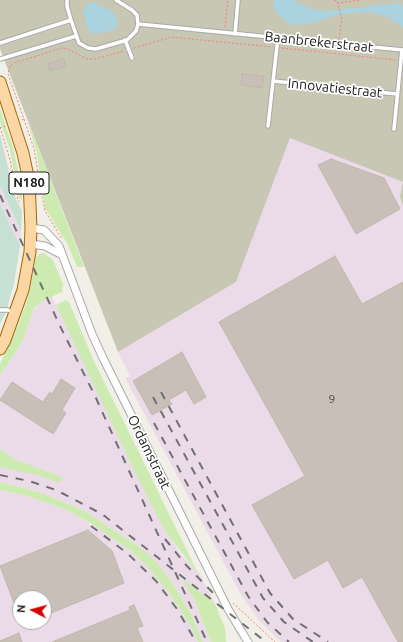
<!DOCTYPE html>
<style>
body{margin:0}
#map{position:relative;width:403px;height:642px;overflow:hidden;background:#f2efe9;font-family:Ubuntu,sans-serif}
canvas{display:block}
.north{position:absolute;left:12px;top:590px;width:40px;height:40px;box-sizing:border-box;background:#fff;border:1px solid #a7a7a7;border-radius:50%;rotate:276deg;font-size:11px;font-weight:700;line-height:16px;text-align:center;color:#222}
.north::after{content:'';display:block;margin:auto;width:14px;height:18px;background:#d40000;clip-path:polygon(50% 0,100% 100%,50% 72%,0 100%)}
</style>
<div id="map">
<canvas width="403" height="642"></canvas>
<div class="north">N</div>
</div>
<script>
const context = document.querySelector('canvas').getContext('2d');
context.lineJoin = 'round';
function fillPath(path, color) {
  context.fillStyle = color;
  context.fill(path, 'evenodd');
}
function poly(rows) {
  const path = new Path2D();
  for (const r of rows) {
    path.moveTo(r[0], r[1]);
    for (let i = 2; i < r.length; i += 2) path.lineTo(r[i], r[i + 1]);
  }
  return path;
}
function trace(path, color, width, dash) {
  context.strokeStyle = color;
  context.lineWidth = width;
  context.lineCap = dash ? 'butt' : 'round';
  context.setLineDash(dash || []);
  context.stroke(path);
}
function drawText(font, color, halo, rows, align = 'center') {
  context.font = font + ' Ubuntu,sans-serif';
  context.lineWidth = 3.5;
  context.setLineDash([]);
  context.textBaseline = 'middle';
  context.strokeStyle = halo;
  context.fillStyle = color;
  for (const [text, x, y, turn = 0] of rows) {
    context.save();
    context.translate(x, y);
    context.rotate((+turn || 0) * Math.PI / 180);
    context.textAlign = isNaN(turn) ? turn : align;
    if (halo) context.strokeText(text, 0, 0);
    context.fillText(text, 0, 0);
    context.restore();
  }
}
fillPath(poly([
 [290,137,403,182,403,642,281,642,260,622,240,593,125,378,130,376,118,352,236,282],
 [0,186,21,231,20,246,0,204],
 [39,270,165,531,184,558,200,574,215,604,182,578,194,599,211,642,203,642,192,616,172,582,138,546,85,511,39,492,0,482,0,376,22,343,33,311,37,305],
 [0,490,27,496,67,510,89,522,90,527,92,524,131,551,146,565,169,593,191,626,198,642,0,642],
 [20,598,44,598,44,622,20,622]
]), '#ebdbe8');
fillPath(poly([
 [0,0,403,0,403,206,400,196,403,182,290,138,236,282,118,352,0,49]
]), '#c7c7b4');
fillPath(poly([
 [0,109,13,148,20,179,22,200,19,198,10,150,0,121],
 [27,119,84,267,77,267,68,245,45,208,37,154],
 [44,253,53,260,63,284,62,292,42,301,34,308,22,343,0,376,0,364,18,326,28,298,36,258,39,254],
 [66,300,69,302,94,361,199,575,165,531,139,481,56,305],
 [0,449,16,460,63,477,59,483,40,476,0,467],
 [0,482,39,492,85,511,138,546,156,562,172,582,192,616,203,642,198,642,191,626,169,593,146,565,131,551,92,524,67,510,27,496,0,490],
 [181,577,215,604,225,628,226,642,211,642,194,599]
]), '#cdebb0');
fillPath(poly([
 [0,134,15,197,22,211,21,231,0,186],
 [0,204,20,246,14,283,6,312,0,324]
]), '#c6e0d4');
fillPath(poly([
 [275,0,293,0,310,9,325,11,398,3,403,5,403,27,388,17,375,13,364,12,341,14,308,24,292,25,276,14,273,1],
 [89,2,96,3,113,12,117,19,117,26,113,30,94,34,88,30,83,11]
]), '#aad3df');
const building = poly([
 [64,59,66,66,50,71,48,64,64,59],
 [242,74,264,76,262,88,241,85,242,74],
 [331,159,384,178,400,209,356,234,318,165,331,159],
 [335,256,362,304,403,282,403,642,398,642,362,577,343,588,328,560,294,579,252,505,305,476,219,322,335,256],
 [182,352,206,397,194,404,186,390,169,400,172,404,152,415,133,381,182,352],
 [61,379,75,388,62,410,66,413,53,434,0,400,12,382,43,402,50,392,52,394,61,379],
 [88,530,112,551,124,583,44,616,44,598,20,598,20,619,0,566,88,530],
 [134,605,143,626,137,628,143,642,52,642,130,610,129,607,134,605],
 [19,633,22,642,0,642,0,641,19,633]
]);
fillPath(building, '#c7bfb8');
trace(building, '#c4b6ab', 1);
const lane = poly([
 [67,0,67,6,71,20,79,43,88,48,96,49,127,40,136,31,138,24,137,15,132,10,116,0],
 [138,24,403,50],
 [235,34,238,0],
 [125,40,132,58],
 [0,43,71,20],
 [0,59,76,36],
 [273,81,397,94],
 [268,126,278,37],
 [394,129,402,50],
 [0,310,8,310,12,312]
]);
const street = poly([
 [31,228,44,230,59,246,92,334,103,358,228,609,248,642],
 [31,244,45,246,62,255]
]);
const primary = poly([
 [0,82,23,153,29,181,31,228,30,252,23,290,5,340,0,349]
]);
trace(lane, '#a9a9a9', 5.5);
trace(street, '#a9a9a9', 9);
trace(primary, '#a06b00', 13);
trace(poly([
 [334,0,337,1,342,19,339,39],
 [337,3,360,0],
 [225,27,228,0],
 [134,48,172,37,271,47],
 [282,48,396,60],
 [24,119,34,149,45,211,62,239],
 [22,120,24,119,8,74,10,66,14,63,62,48,68,49,87,59,95,59,124,51],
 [0,127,10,160,18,200,21,204],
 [0,128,5,126],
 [233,603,275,642]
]), '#fa8072', 1, [2, 2]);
trace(lane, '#fff', 3.5);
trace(street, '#fff', 7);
trace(primary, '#fcd6a4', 11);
trace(poly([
 [0,195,59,324,95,396,207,642],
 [161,392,270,593,293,619,328,642],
 [153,397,263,598,284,622,313,642],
 [154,423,248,596,267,622,289,642],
 [0,475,29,481,56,490,102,514,266,642],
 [91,526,127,553,156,581,177,609,196,642],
 [165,539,186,565,217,597]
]), '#707070', 2, [8, 8]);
drawText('12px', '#4b4948', null, [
 ["9",332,399]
]);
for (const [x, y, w] of [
 [29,183,40]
]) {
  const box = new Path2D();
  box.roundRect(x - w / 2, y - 11, w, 22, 3);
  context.fillStyle = '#fff';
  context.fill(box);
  trace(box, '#222', 1);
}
drawText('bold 13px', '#222', null, [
 ["N180",29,183]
]);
drawText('14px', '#222', '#fff', [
 ["Baanbrekerstraat",319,42,6],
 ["Innovatiestraat",335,88,6],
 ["Ordamstraat",149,452,64]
]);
</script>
